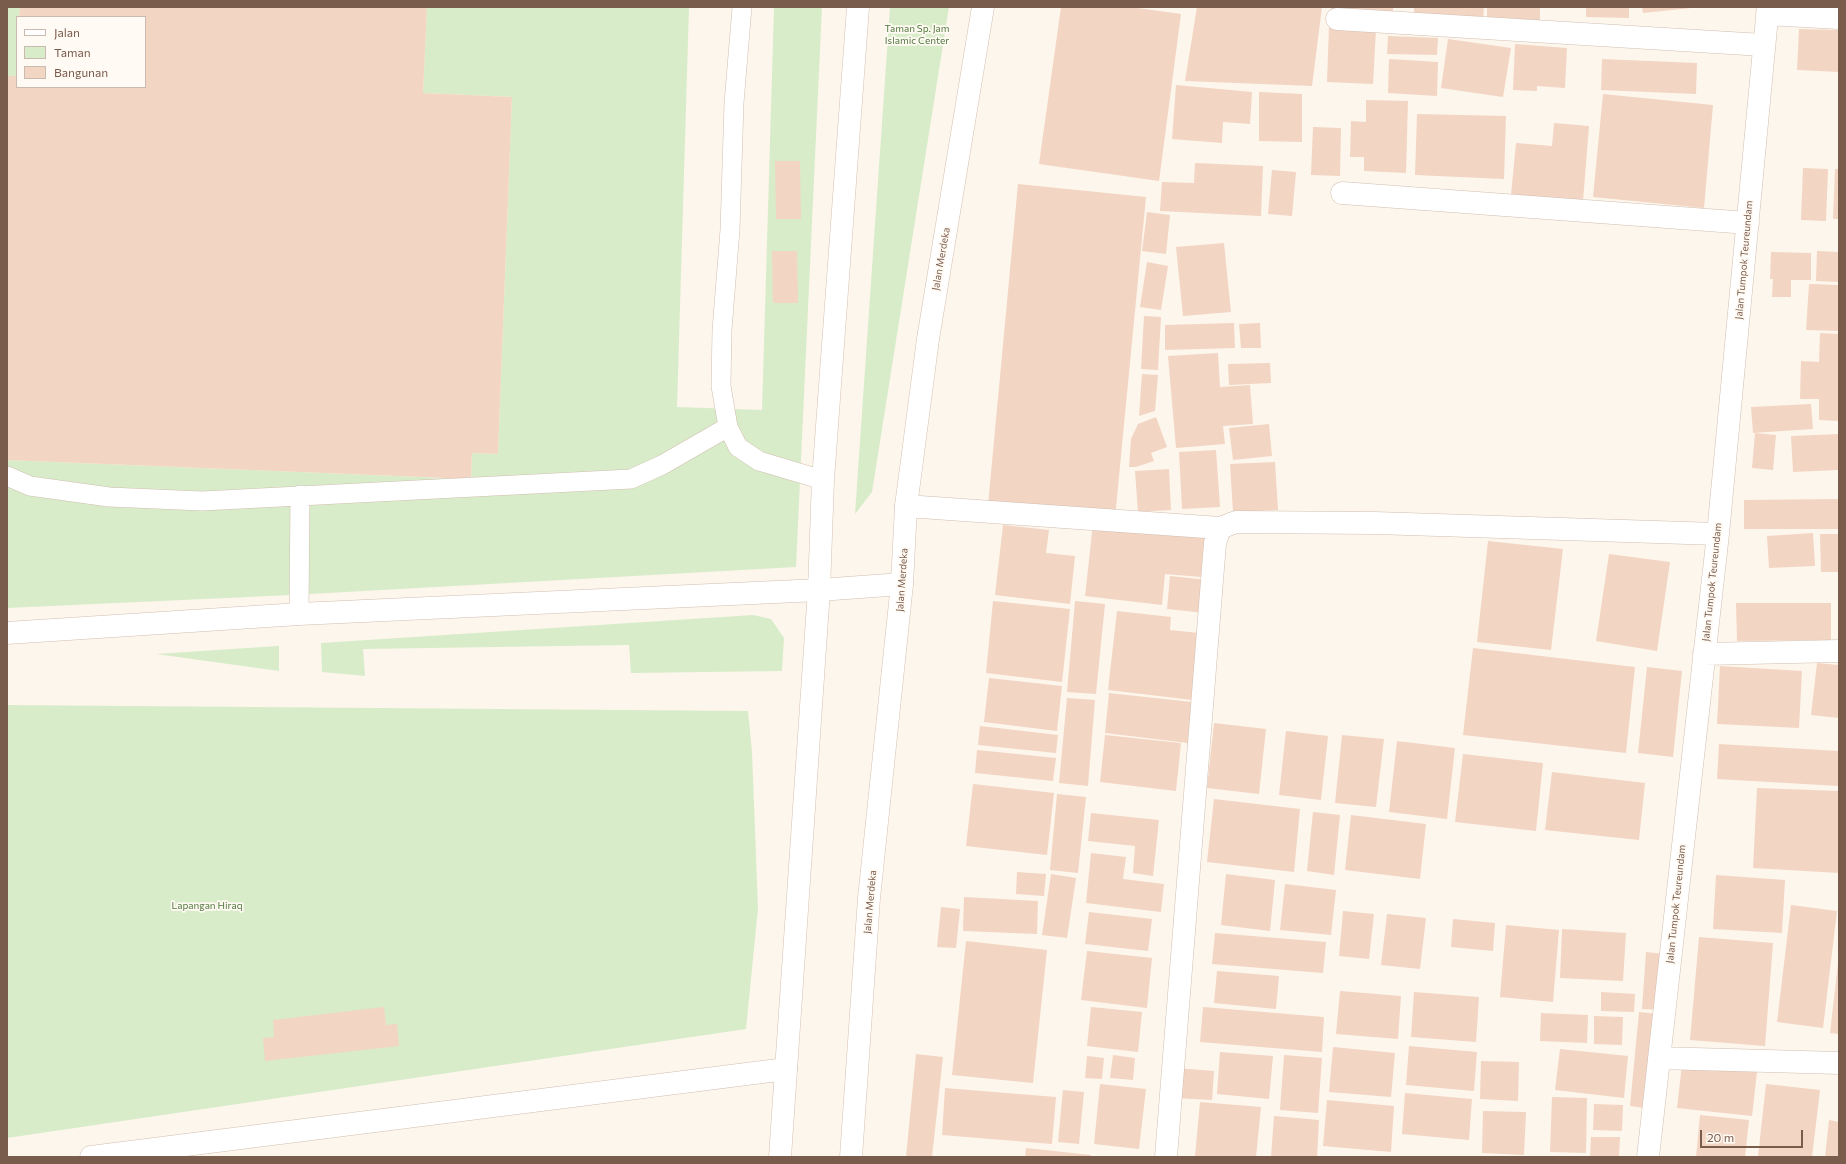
<!DOCTYPE html>
<style>
body{margin:0}
#map{position:relative;width:1846px;height:1164px;overflow:hidden;background:#fdf6ec;font-family:Commissioner,sans-serif}
canvas{display:block}
.frame{position:absolute;inset:0;border:8px solid #7a5c4d;pointer-events:none}
.legend{position:absolute;left:16px;top:16px;width:130px;height:72px;box-sizing:border-box;background:#fffaf3;border:1px solid #cabbb1;margin:0;padding:5px 7px;list-style:none;font-size:12px;color:#7a5c4d}
.legend li{display:flex;align-items:center;gap:8px;height:20px}
.legend b{width:20px;border:1px solid #cabbb1}
.scale{position:absolute;left:1700px;top:1130px;width:103px;height:18px;box-sizing:border-box;border:2px solid #7a5c4d;border-top:0;padding-left:5px;font-size:12px;line-height:14px;white-space:nowrap;color:#7a5c4d;-webkit-text-stroke:3px #fffaf3;paint-order:stroke}
</style>
<div id="map">
<canvas width="1846" height="1164"></canvas>
<div class="frame"></div>
<ul class="legend">
<li><b style="height:5px;background:#fff"></b>Jalan</li>
<li><b style="height:11px;background:#d8ecc9"></b>Taman</li>
<li><b style="height:11px;background:#f3d5c3"></b>Bangunan</li>
</ul>
<div class="scale">20 m</div>
</div>
<script>
const context = document.querySelector('canvas').getContext('2d');
context.lineJoin = 'round';
function fillPath(path, color) {
  context.fillStyle = color;
  context.fill(path, 'evenodd');
}
function poly(rows) {
  const path = new Path2D();
  for (const r of rows) {
    path.moveTo(r[0], r[1]);
    for (let i = 2; i < r.length; i += 2) path.lineTo(r[i], r[i + 1]);
  }
  return path;
}
function trace(path, color, width, dash) {
  context.strokeStyle = color;
  context.lineWidth = width;
  context.lineCap = dash ? 'butt' : 'round';
  context.setLineDash(dash || []);
  context.stroke(path);
}
function drawText(font, color, halo, rows, align = 'center') {
  context.font = font + ' Commissioner,sans-serif';
  context.lineWidth = 3.5;
  context.setLineDash([]);
  context.textBaseline = 'middle';
  context.strokeStyle = halo;
  context.fillStyle = color;
  for (const [text, x, y, turn = 0] of rows) {
    context.save();
    context.translate(x, y);
    context.rotate((+turn || 0) * Math.PI / 180);
    context.textAlign = isNaN(turn) ? turn : align;
    if (halo) context.strokeText(text, 0, 0);
    context.fillText(text, 0, 0);
    context.restore();
  }
}
fillPath(poly([
 [7,7,20,7,19,17,17,17,17,76,7,76],
 [427,7,689,7,677,407,762,410,774,7,822,7,796,567,292,595,7,608,7,460,471,479,472,453,498,454,512,97,423,93],
 [890,7,949,7,872,492,855,514],
 [753,615,771,619,784,638,782,671,631,673,629,645,363,649,365,676,322,672,321,643],
 [279,646,279,671,156,654,278,646],
 [7,705,748,711,752,752,758,908,746,1029,7,1138]
]), '#d8ecc9');
fillPath(poly([
 [20,7,427,7,423,93,512,97,498,454,472,453,471,479,7,460,7,76,17,76,17,87,145,87,145,17,19,17],
 [1061,7,1130,7,1181,14,1159,181,1039,164],
 [1197,7,1322,7,1312,86,1185,81],
 [1331,7,1393,7,1393,16,1331,11],
 [1414,7,1484,7,1483,20,1414,19],
 [1487,7,1540,7,1540,21,1487,21],
 [1586,7,1629,7,1629,18,1586,17],
 [1642,7,1691,7,1691,8,1643,13],
 [1329,26,1376,29,1373,84,1327,82],
 [1799,29,1839,30,1839,72,1797,70],
 [1388,36,1438,38,1437,55,1387,54],
 [1448,39,1511,48,1503,97,1441,88],
 [1515,44,1567,48,1565,88,1537,86,1537,91,1513,90],
 [1389,59,1438,62,1437,96,1388,93],
 [1602,59,1697,63,1696,94,1601,90],
 [1176,85,1252,92,1250,124,1223,122,1222,143,1172,139],
 [1259,92,1302,94,1302,142,1259,141],
 [1603,94,1713,105,1704,208,1593,197],
 [1366,100,1408,101,1406,173,1364,171,1364,157,1350,157,1351,121,1366,122],
 [1417,114,1506,116,1504,179,1415,175],
 [1554,123,1589,126,1583,201,1511,195,1516,143,1552,146],
 [1313,127,1341,128,1340,176,1311,175],
 [775,161,800,161,801,219,776,219],
 [1195,163,1263,166,1261,216,1160,211,1162,182,1194,183],
 [1803,168,1828,169,1826,221,1801,220],
 [1835,169,1839,169,1839,219,1833,219],
 [1272,170,1296,172,1292,216,1268,214],
 [1018,184,1146,197,1115,518,988,505],
 [1147,212,1170,215,1166,254,1142,251],
 [1224,243,1231,312,1183,316,1176,247],
 [772,251,797,251,798,303,773,303],
 [1817,251,1839,252,1839,282,1816,281],
 [1771,252,1811,253,1811,280,1791,280,1791,297,1772,297,1773,279,1770,279],
 [1147,262,1168,266,1161,310,1140,307],
 [1809,284,1839,285,1839,331,1806,330],
 [1144,316,1161,317,1158,370,1141,369],
 [1234,323,1235,348,1165,350,1165,325],
 [1260,323,1261,348,1241,348,1239,324],
 [1820,333,1839,334,1839,421,1819,420,1819,399,1800,399,1801,361,1819,362],
 [1218,353,1220,387,1250,385,1253,424,1223,426,1225,444,1176,448,1168,356],
 [1270,363,1271,383,1229,385,1228,364],
 [1142,374,1158,375,1155,411,1139,416],
 [1811,404,1813,429,1753,433,1751,407],
 [1156,417,1167,447,1151,453,1154,461,1136,467,1129,467,1131,439,1138,424],
 [1269,424,1272,456,1233,460,1229,428],
 [1755,433,1776,435,1773,470,1752,468],
 [1839,434,1839,470,1793,472,1791,436],
 [1216,450,1220,507,1182,509,1179,452],
 [1275,462,1278,510,1233,512,1230,464],
 [1169,469,1171,510,1138,512,1135,471],
 [1839,499,1839,529,1744,529,1744,500],
 [1093,524,1206,537,1201,577,1165,574,1162,605,1085,596],
 [1003,525,1049,530,1046,553,1075,556,1070,604,995,595],
 [1813,533,1815,566,1769,568,1767,536],
 [1820,534,1839,534,1839,572,1821,572],
 [1488,541,1563,549,1551,650,1477,642],
 [1609,554,1670,562,1657,651,1596,641],
 [1170,576,1208,580,1205,613,1167,609],
 [993,601,1070,609,1062,682,986,673],
 [1075,601,1105,604,1096,694,1067,692],
 [1736,603,1831,603,1831,640,1737,641],
 [1117,611,1171,617,1170,630,1199,633,1192,700,1108,690],
 [1473,648,1635,667,1626,753,1463,735],
 [1817,663,1839,665,1839,718,1811,715],
 [1720,666,1802,671,1799,728,1717,724],
 [1647,667,1682,671,1673,757,1638,753],
 [989,678,1062,686,1057,731,984,722],
 [1109,693,1192,702,1188,743,1105,733],
 [1067,698,1095,700,1088,786,1059,783],
 [1214,723,1266,729,1259,794,1207,788],
 [980,726,1058,735,1056,753,978,745],
 [1286,731,1328,736,1321,800,1279,795],
 [1105,735,1181,743,1176,791,1100,782],
 [1342,735,1384,739,1376,807,1335,803],
 [1397,741,1455,748,1447,819,1389,812],
 [1719,744,1839,751,1839,786,1717,779],
 [977,750,1056,758,1053,781,975,773],
 [1463,754,1543,763,1536,831,1455,822],
 [1552,772,1645,783,1639,840,1545,830],
 [973,784,1054,793,1047,855,966,846],
 [1757,788,1839,791,1839,873,1753,868],
 [1057,794,1086,797,1078,873,1050,870],
 [1214,799,1300,809,1294,872,1207,862],
 [1313,812,1340,815,1334,875,1307,871],
 [1091,813,1159,820,1153,876,1133,873,1135,846,1088,841],
 [1351,815,1426,824,1420,879,1345,870],
 [1091,853,1126,857,1123,879,1164,884,1161,912,1086,903],
 [1017,872,1046,874,1044,896,1016,894],
 [1051,874,1076,878,1067,938,1042,935],
 [1226,874,1275,880,1270,931,1221,925],
 [1716,875,1785,880,1782,933,1713,929],
 [1285,884,1336,890,1331,935,1280,930],
 [964,897,1038,901,1037,934,963,931],
 [1791,905,1837,911,1823,1028,1777,1022],
 [941,907,960,909,956,948,937,947],
 [1343,911,1374,914,1369,959,1339,956],
 [1089,912,1152,919,1148,951,1085,944],
 [1387,914,1426,918,1420,969,1381,965],
 [1453,919,1495,923,1493,951,1451,947],
 [1506,925,1559,930,1553,1002,1500,997],
 [1562,929,1626,933,1623,981,1560,978],
 [1215,933,1326,942,1323,973,1212,964],
 [1699,937,1773,943,1765,1046,1690,1040],
 [966,941,1047,950,1033,1083,952,1075],
 [1087,951,1152,958,1147,1008,1081,1000],
 [1646,952,1665,954,1661,1010,1642,1009],
 [1838,963,1839,964,1839,1034,1830,1033],
 [1217,971,1279,976,1276,1009,1214,1003],
 [1340,991,1401,996,1398,1039,1336,1034],
 [1414,992,1479,997,1476,1042,1411,1037],
 [1601,992,1635,994,1634,1012,1601,1011],
 [384,1007,386,1025,397,1024,399,1046,265,1061,263,1038,274,1037,273,1020],
 [1091,1007,1142,1012,1138,1052,1087,1046],
 [1203,1007,1324,1017,1322,1052,1200,1042],
 [1639,1012,1659,1014,1650,1109,1630,1106],
 [1541,1013,1588,1015,1587,1043,1540,1041],
 [1594,1016,1623,1017,1622,1045,1594,1044],
 [1409,1046,1477,1052,1474,1091,1406,1085],
 [1333,1047,1395,1053,1391,1097,1329,1092],
 [1560,1049,1628,1056,1624,1098,1555,1090],
 [1220,1052,1273,1056,1269,1099,1217,1094],
 [916,1054,943,1057,932,1157,906,1157],
 [1113,1055,1135,1058,1133,1080,1110,1078],
 [1284,1055,1322,1058,1318,1113,1280,1110],
 [1087,1056,1104,1058,1102,1079,1085,1078],
 [1481,1061,1519,1062,1518,1101,1480,1099],
 [1682,1064,1757,1072,1752,1116,1677,1108],
 [1176,1068,1214,1071,1212,1100,1174,1098],
 [1100,1084,1146,1089,1139,1149,1094,1144],
 [1766,1084,1820,1090,1812,1157,1758,1157],
 [945,1088,1056,1097,1052,1144,942,1135],
 [1063,1090,1084,1092,1079,1144,1058,1142],
 [1405,1093,1472,1099,1469,1140,1402,1134],
 [1552,1097,1587,1098,1586,1153,1550,1152],
 [1327,1100,1394,1106,1391,1152,1323,1146],
 [1200,1102,1261,1107,1256,1157,1195,1156],
 [1594,1104,1623,1105,1622,1131,1593,1130],
 [1483,1111,1526,1112,1524,1155,1482,1153],
 [1700,1115,1749,1120,1745,1157,1696,1157],
 [1274,1116,1319,1120,1317,1157,1271,1157],
 [1829,1120,1839,1122,1839,1157,1825,1157],
 [1591,1137,1620,1137,1619,1157,1590,1157],
 [1026,1148,1091,1155,1090,1157,1025,1157]
]), '#f3d5c3');
const service = poly([
 [742,7,734,103,730,230,722,330,721,386,728,427,738,447,759,461,823,480],
 [7,476,30,486,109,497,202,501,631,479,662,465,728,427],
 [299,614,300,495]
]);
const minor = poly([
 [1767,14,1839,18],
 [1337,19,1763,45],
 [1342,193,1748,223],
 [906,506,1220,528],
 [7,633,299,614,819,590,902,584],
 [1704,654,1839,651],
 [1659,1058,1839,1063],
 [91,1157,786,1069],
 [1166,1157,1215,543,1220,528,1236,522,1375,523,1718,534],
 [1648,1157,1718,534,1768,7]
]);
const secondary = poly([
 [780,1157,819,590,823,480,858,7],
 [851,1157,869,898,902,584,906,506,928,339,983,7]
]);
trace(service, '#d1beb0', 20);
trace(minor, '#d1beb0', 23);
trace(secondary, '#d6c0b0', 23);
trace(service, '#fff', 19);
trace(minor, '#fff', 22);
trace(secondary, '#fff', 22);
drawText('10px', '#537a41', '#fffaf3', [
 ["Taman Sp. Jam",917,29],
 ["Islamic Center",917,41],
 ["Lapangan Hiraq",207,906]
]);
drawText('10px', '#7a5c4d', '#fffaf3', [
 ["Jalan Merdeka",941,259,-80],
 ["Jalan Tumpok Teureundam",1744,260,-85],
 ["Jalan Merdeka",902,580,-86],
 ["Jalan Tumpok Teureundam",1712,582,-84],
 ["Jalan Merdeka",870,902,-85],
 ["Jalan Tumpok Teureundam",1676,904,-84]
]);
</script>
